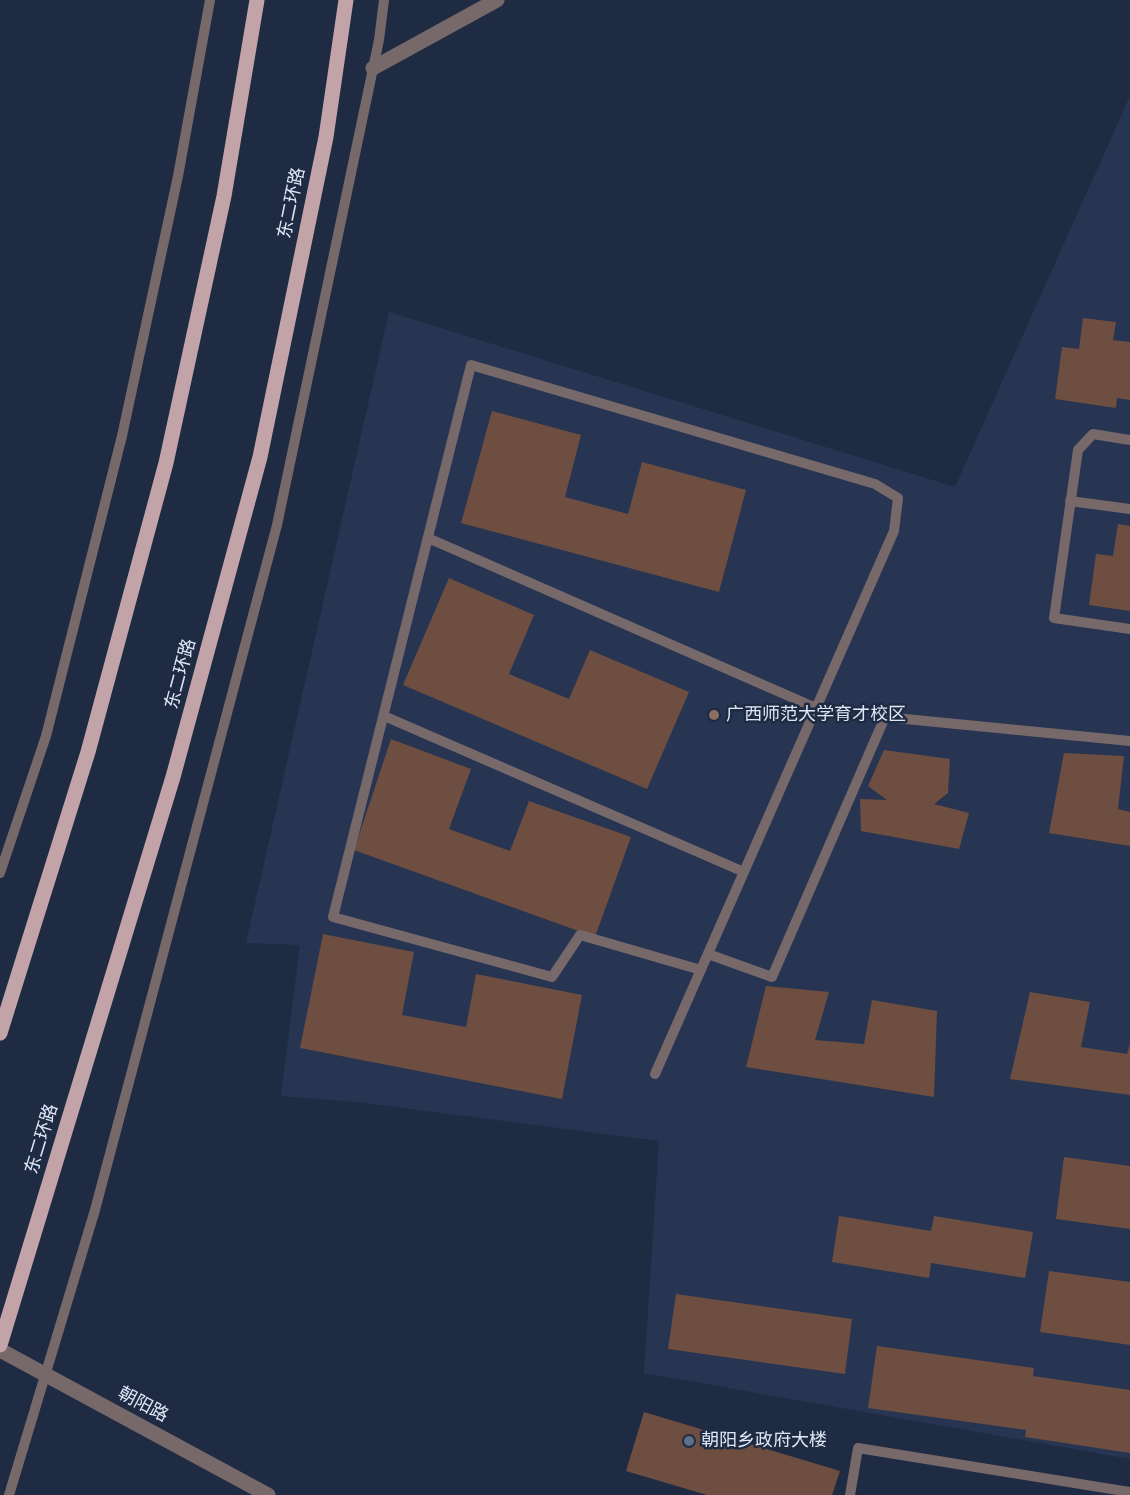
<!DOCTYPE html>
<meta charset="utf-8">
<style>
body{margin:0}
canvas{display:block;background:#1f2b43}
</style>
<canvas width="1130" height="1495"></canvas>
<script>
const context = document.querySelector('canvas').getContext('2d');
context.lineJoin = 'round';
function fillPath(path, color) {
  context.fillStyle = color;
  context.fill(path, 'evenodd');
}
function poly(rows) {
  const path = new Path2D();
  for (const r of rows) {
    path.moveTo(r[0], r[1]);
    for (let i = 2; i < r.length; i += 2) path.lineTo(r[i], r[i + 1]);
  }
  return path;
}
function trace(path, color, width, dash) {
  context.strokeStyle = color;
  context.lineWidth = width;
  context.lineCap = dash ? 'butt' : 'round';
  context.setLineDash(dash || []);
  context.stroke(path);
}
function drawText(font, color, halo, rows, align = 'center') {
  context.font = font + ' Arial,"Noto Sans SC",sans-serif';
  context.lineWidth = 5;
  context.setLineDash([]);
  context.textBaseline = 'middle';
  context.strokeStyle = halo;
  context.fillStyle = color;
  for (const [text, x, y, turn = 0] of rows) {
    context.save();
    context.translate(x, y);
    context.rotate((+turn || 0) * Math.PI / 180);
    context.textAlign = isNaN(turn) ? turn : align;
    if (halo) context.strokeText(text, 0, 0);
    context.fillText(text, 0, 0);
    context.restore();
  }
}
fillPath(poly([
 [1130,96,1130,1459,644,1373,659,1141,357,1102,281,1096,300,945,246,943,389,312,955,487]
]), '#273552');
fillPath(poly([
 [1083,318,1116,322,1113,340,1130,342,1130,400,1117,398,1116,408,1055,399,1062,347,1079,349],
 [492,411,581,435,565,497,628,514,642,462,746,490,719,592,461,523],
 [1118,524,1130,526,1130,611,1089,605,1096,554,1113,556],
 [449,578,534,615,509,674,569,699,590,650,689,692,647,789,403,685],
 [391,739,471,769,449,829,510,851,529,801,631,837,595,937,354,850],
 [884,750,950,759,948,793,934,804,969,813,959,849,861,831,860,799,887,800,868,786],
 [1064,753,1124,756,1118,809,1130,812,1130,846,1049,833],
 [323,934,414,952,402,1015,466,1027,476,974,582,995,562,1099,300,1048],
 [766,986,829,992,815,1040,864,1044,872,1000,937,1011,934,1097,746,1067],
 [1030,992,1090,1002,1081,1047,1127,1054,1130,1044,1130,1095,1010,1079],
 [1064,1157,1130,1166,1130,1229,1056,1219],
 [839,1216,931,1231,934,1216,1033,1232,1025,1278,931,1263,929,1278,832,1262],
 [1049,1271,1130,1282,1130,1345,1040,1332],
 [676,1294,852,1319,845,1374,668,1349],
 [877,1346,1034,1368,1033,1376,1130,1390,1130,1453,1025,1437,1026,1430,868,1408],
 [644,1412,840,1471,832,1495,707,1495,626,1471]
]), '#6d4e41');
trace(poly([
 [1130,440,1093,434,1078,450,1054,618,1130,629],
 [1070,501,1130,509],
 [428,538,816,708],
 [384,716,744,872],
 [0,873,46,736,122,436,178,176,210,0],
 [708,954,772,977,885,717,1130,741],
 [655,1074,894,531,898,498,875,484,471,365,333,917,552,977,580,935,701,970],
 [9,1495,95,1210,277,525,379,40,384,0],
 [850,1495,858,1448,1130,1492]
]), '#77686a', 10);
trace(poly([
 [373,68,497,0]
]), '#77686a', 15);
trace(poly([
 [0,1350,268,1495]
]), '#77686a', 15);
trace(poly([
 [0,1033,88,752,166,463,224,196,257,0],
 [0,1345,173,777,260,457,326,137,346,0]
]), '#c2a4a8', 15);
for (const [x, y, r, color] of [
 [714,715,6,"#8d6e63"],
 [689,1441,6,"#5c6f8a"]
]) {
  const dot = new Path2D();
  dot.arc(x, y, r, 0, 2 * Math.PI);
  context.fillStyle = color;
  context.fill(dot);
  trace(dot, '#1f2b43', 2);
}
drawText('18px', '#dfe7f7', '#1f2b43', [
 ["东二环路",292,203,-78],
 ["东二环路",181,674,-75],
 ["东二环路",42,1139,-73],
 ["朝阳路",143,1405,28]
]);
drawText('18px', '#dfe7f7', '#1f2b43', [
 ["广西师范大学育才校区",726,715],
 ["朝阳乡政府大楼",701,1441]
], 'left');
</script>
